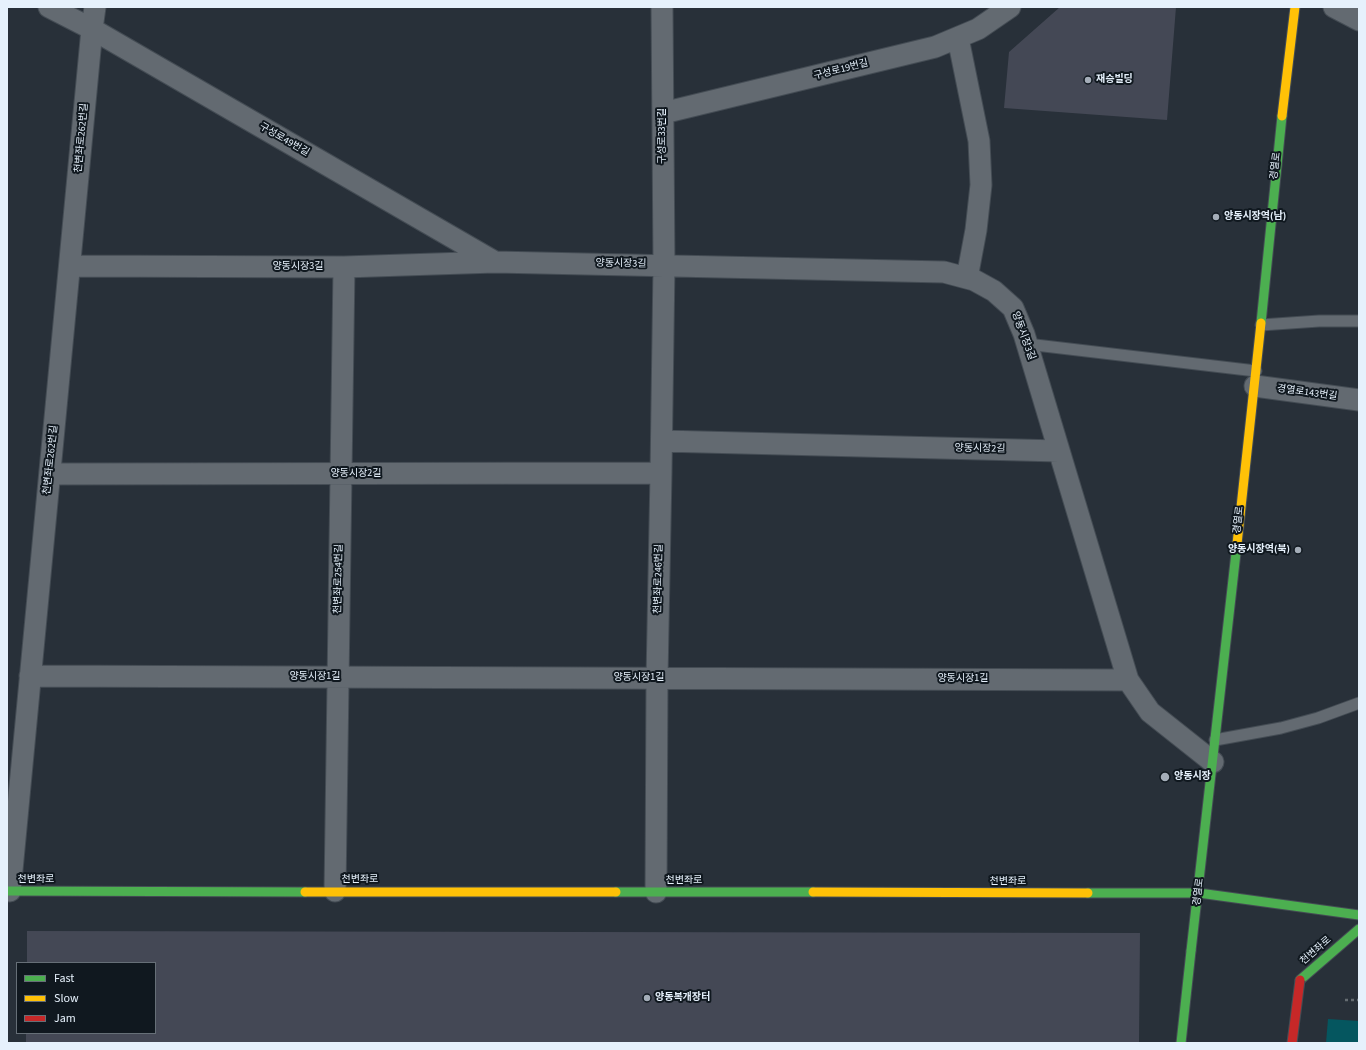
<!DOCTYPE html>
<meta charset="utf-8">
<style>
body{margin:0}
#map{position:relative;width:1366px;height:1050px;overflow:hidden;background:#283039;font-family:"Source Sans 3",sans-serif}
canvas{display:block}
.frame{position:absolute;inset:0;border:8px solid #e6f1fc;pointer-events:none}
.legend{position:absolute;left:16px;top:962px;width:140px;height:72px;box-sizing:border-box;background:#10181f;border:1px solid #666f77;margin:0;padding:5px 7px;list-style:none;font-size:12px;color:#e6f1fc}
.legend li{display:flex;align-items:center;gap:8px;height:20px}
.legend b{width:20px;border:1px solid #666f77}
</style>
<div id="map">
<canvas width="1366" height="1050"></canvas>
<div class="frame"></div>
<ul class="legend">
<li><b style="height:5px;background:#4caf50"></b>Fast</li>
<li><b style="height:5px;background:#ffc107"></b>Slow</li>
<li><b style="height:5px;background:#c62828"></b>Jam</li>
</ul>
</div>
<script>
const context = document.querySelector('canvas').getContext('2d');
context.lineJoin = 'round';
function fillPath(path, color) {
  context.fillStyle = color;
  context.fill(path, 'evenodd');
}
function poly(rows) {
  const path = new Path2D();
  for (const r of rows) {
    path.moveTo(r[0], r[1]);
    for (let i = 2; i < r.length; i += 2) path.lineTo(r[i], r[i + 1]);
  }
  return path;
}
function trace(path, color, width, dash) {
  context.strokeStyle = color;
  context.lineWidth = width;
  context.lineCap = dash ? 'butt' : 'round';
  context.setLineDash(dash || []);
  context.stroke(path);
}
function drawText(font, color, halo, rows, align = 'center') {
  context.font = font + ' "Source Sans 3","Noto Sans KR",sans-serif';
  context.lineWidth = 4;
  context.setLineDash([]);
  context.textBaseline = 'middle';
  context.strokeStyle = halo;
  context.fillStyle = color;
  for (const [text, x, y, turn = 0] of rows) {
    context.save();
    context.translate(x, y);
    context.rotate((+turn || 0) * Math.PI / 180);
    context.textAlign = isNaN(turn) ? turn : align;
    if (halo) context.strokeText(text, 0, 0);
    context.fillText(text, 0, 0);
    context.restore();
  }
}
fillPath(poly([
 [1328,1019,1359,1021,1359,1043,1326,1043]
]), '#05565f');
fillPath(poly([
 [1060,7,1176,7,1167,120,1004,108,1009,52],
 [27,931,1140,933,1139,1043,26,1043,26,1033,155,1033,155,963,27,963]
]), '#444855');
const lane = poly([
 [1261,325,1319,321,1359,321],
 [1027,344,1256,371],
 [1215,740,1281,728,1318,718,1359,703]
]);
const street = poly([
 [49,7,92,29,495,262],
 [1334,7,1359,20],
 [958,38,979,141,981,185,976,230,967,278],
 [663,113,935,47,978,29,1010,7],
 [70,266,344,267,495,262,944,272,974,280,994,291,1013,308,1024,334,1128,680,1150,712,1213,762],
 [1255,386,1359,400],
 [662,441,1059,451],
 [50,474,661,473],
 [30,676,1128,680],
 [10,891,92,29,95,7],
 [335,891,344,267],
 [656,892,657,678,661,473,664,265,662,7]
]);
const fast = poly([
 [1261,323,1282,116],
 [7,891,305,892],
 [616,892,813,892],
 [1088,893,1199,893,1359,915],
 [1191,951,1237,544],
 [1300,980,1359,929]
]);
const slow = poly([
 [1282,116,1295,7],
 [1237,544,1261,323],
 [305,892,616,892],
 [813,892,1088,893]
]);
trace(lane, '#444c54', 13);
trace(street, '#444c54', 23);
trace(fast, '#444c54', 11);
trace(slow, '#444c54', 11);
trace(poly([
 [1345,1000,1359,1000]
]), '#656c72', 2.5, [3, 3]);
trace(lane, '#636a71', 11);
trace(street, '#636a71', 21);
trace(fast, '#4caf50', 9);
trace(slow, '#ffc107', 9);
const fastBridge = poly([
 [1181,1043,1191,951]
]);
const jamBridge = poly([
 [1292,1043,1300,980]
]);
trace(fastBridge, '#444c54', 11, []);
trace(jamBridge, '#444c54', 11, []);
trace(fastBridge, '#4caf50', 9);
trace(jamBridge, '#c62828', 9);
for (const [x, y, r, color] of [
 [1088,80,4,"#a4adb8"],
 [1216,217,4,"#a4adb8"],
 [1298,550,4,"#a4adb8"],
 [1165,777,5,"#a4adb8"],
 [647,998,4,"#a4adb8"]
]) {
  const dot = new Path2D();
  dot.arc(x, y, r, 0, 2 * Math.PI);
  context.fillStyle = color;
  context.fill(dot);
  trace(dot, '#10181f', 1.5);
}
drawText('10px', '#e6f1fc', '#10181f', [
 ["구성로19번길",841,70,-14],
 ["구성로33번길",663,136,-90],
 ["천변좌로262번길",82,138,-85],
 ["구성로49번길",284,140,30],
 ["경열로",1276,166,-83],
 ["양동시장3길",621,264,1],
 ["양동시장3길",298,267],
 ["양동시장3길",1023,336,70],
 ["경열로143번길",1307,393,8],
 ["양동시장2길",980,449,1],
 ["천변좌로262번길",51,460,-84],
 ["양동시장2길",356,474],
 ["경열로",1239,520,-84],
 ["천변좌로254번길",339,579,-89],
 ["천변좌로246번길",659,579,-89],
 ["양동시장1길",315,677],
 ["양동시장1길",639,678],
 ["양동시장1길",963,679],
 ["천변좌로",36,880],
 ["천변좌로",360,880],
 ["천변좌로",684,881],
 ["천변좌로",1008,882],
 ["경열로",1199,892,-83],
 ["천변좌로",1316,951,-41]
]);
drawText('bold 10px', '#e6f1fc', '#10181f', [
 ["재승빌딩",1096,80],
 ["양동시장역(남)",1224,217],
 ["양동시장역(북)",1290,550,"right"],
 ["양동시장",1174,777],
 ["양동복개장터",655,998]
], 'left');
</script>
